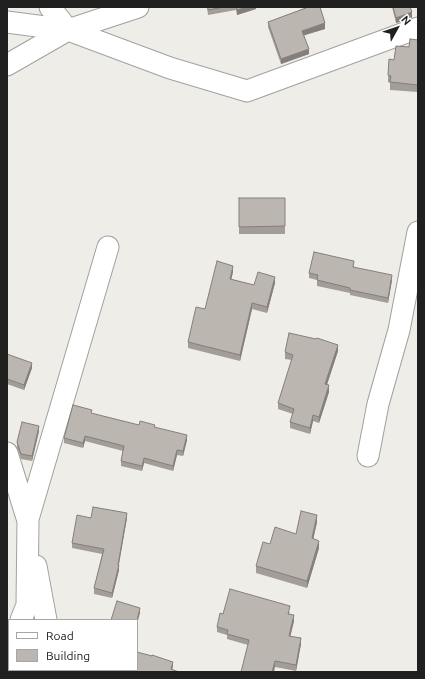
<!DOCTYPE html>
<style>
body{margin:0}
#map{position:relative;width:425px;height:679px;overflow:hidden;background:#efede7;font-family:Ubuntu,sans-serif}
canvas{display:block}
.frame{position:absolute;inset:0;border:8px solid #202020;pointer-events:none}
.legend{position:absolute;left:8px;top:619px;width:130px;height:52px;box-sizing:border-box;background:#fff;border:1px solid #a6a6a6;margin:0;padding:5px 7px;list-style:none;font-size:12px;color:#202020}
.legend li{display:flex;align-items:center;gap:8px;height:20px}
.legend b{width:20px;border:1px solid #a6a6a6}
.north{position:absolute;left:377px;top:8px;width:40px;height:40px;-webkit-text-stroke:3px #fff;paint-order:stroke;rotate:50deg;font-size:11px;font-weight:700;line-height:16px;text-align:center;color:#202020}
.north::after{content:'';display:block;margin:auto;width:14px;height:18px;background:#202020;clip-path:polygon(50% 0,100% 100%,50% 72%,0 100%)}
</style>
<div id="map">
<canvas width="425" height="679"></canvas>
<div class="frame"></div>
<ul class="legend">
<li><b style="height:5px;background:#fff"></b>Road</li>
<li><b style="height:11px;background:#bcb6b0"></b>Building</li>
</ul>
<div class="north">N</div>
</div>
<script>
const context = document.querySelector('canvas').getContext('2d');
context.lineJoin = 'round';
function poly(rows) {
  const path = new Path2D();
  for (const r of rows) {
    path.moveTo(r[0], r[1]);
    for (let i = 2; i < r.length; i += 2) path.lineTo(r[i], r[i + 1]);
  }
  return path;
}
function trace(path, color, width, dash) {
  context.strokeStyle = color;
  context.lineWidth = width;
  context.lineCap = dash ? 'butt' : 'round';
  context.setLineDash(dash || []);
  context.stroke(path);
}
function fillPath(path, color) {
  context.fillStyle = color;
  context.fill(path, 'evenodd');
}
const minor = poly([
 [50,7,68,30],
 [7,22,68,30,170,68,247,91,418,28],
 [7,65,68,30,138,7],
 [7,453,28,521],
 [368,456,378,404,399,330,418,232],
 [36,566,46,620],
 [21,620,27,605,28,519,108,247],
 [7,659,9,654],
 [55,670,56,672]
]);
trace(minor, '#a1a1a1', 23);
trace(minor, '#fff', 21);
fillPath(poly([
 [207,7,256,7,256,9,237,15,236,10,208,15],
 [305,7,320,7,325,29,304,35,309,54,281,64,268,27,268,22,305,8],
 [392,7,410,7,412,18,396,23],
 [418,40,418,92,390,90,390,83,388,82,388,75,394,60],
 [239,198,285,198,285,234,239,234],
 [354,266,354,268,392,280,388,303,350,295,350,293,317,286,317,280,309,278,309,273],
 [233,272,231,279,254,285,275,283,267,313,252,309,240,361,188,348,188,342,205,309],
 [338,351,327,385,329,392,319,423,313,421,310,434,290,428,290,422,293,414,278,409,278,403,292,360,285,359,285,352],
 [7,354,32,368,24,390,7,384],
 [92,414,139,425,155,427,187,440,183,456,177,455,173,471,144,463,142,471,121,466,121,461,123,451,85,441,83,448,64,443,64,438],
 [39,431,32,461,21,459,17,448,17,442],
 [91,518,127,518,118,565,119,570,112,598,94,594,94,588,102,554,72,548,72,543],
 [317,522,313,539,319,548,307,588,256,573,256,566,270,544,296,534],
 [290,612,289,614,294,621,290,636,301,644,296,671,275,667,248,645,227,639,227,635,217,632,217,627,223,614]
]), '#a29d97');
fillPath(poly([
 [247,7,256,7,256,9,237,15,237,10],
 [412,12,412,18,396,23,396,18],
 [325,23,325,29,302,36,302,31],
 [309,49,309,54,281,64,281,59],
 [233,266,233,272,230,285,230,279],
 [392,275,392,280,388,303,388,298],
 [275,277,275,283,267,313,267,307],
 [252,303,252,309,240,361,240,355],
 [338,345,338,351,325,390,325,384],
 [32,363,32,368,24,390,24,385],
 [329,385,329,392,319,423,319,417],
 [313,415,313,421,310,434,310,428],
 [39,426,39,431,32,461,32,456],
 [187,435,187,440,183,456,183,451],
 [85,436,85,441,83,448,83,443],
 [177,450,177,455,173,471,173,466],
 [144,458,144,463,142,471,142,466],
 [127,513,127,518,118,570,118,565],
 [317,515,317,522,312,545,312,538],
 [319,541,319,548,307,588,307,581],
 [119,565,119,570,112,598,112,593],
 [140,608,140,613,137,624,137,620],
 [294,615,294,621,289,642,289,636],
 [301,638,301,644,296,671,296,665],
 [275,661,275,667,274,672,272,672],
 [173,662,173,667,171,672,171,669]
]), '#847f7b');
const building = poly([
 [208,7,224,7,208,10,208,7],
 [237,7,247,7,237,10,237,7],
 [306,7,320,7,325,23,302,31,309,49,281,59,268,22,306,8,306,7],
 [393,7,410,7,412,12,396,18,393,7],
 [410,39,418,40,418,85,390,82,391,76,388,75,389,59,394,60,396,46,409,47,410,39],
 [239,198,285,198,285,226,239,227,239,198],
 [314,252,354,261,353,267,392,275,388,298,350,290,350,288,317,280,318,275,309,273,314,252],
 [217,261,233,266,230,279,254,285,258,272,275,277,267,307,252,303,240,355,188,342,196,307,205,309,217,261],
 [289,333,316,339,317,338,338,345,325,384,329,385,319,417,313,415,310,428,290,422,294,409,278,403,293,355,285,352,289,333],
 [7,354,32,363,24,385,7,379,7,354],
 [73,405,92,410,91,413,139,425,140,421,155,425,154,427,187,435,183,451,177,450,173,466,144,458,142,466,121,461,124,446,85,436,83,443,64,438,73,405],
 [22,422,39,426,32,456,21,454,17,442,22,422],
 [93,507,127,513,118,565,119,565,112,593,94,588,104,549,72,543,77,515,91,518,93,507],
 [301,511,317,515,312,538,319,541,307,581,256,566,263,542,270,544,275,527,296,534,301,511],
 [230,589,290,606,288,614,294,615,289,636,301,638,296,665,275,661,272,672,241,672,249,640,227,634,228,630,217,627,220,613,223,614,230,589],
 [117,601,140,608,137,620,111,620,117,601],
 [137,652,152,656,152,655,173,662,171,669,179,672,96,672,96,670,137,670,137,652]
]);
fillPath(building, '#bcb6b0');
trace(building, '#847f7b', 1);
</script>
